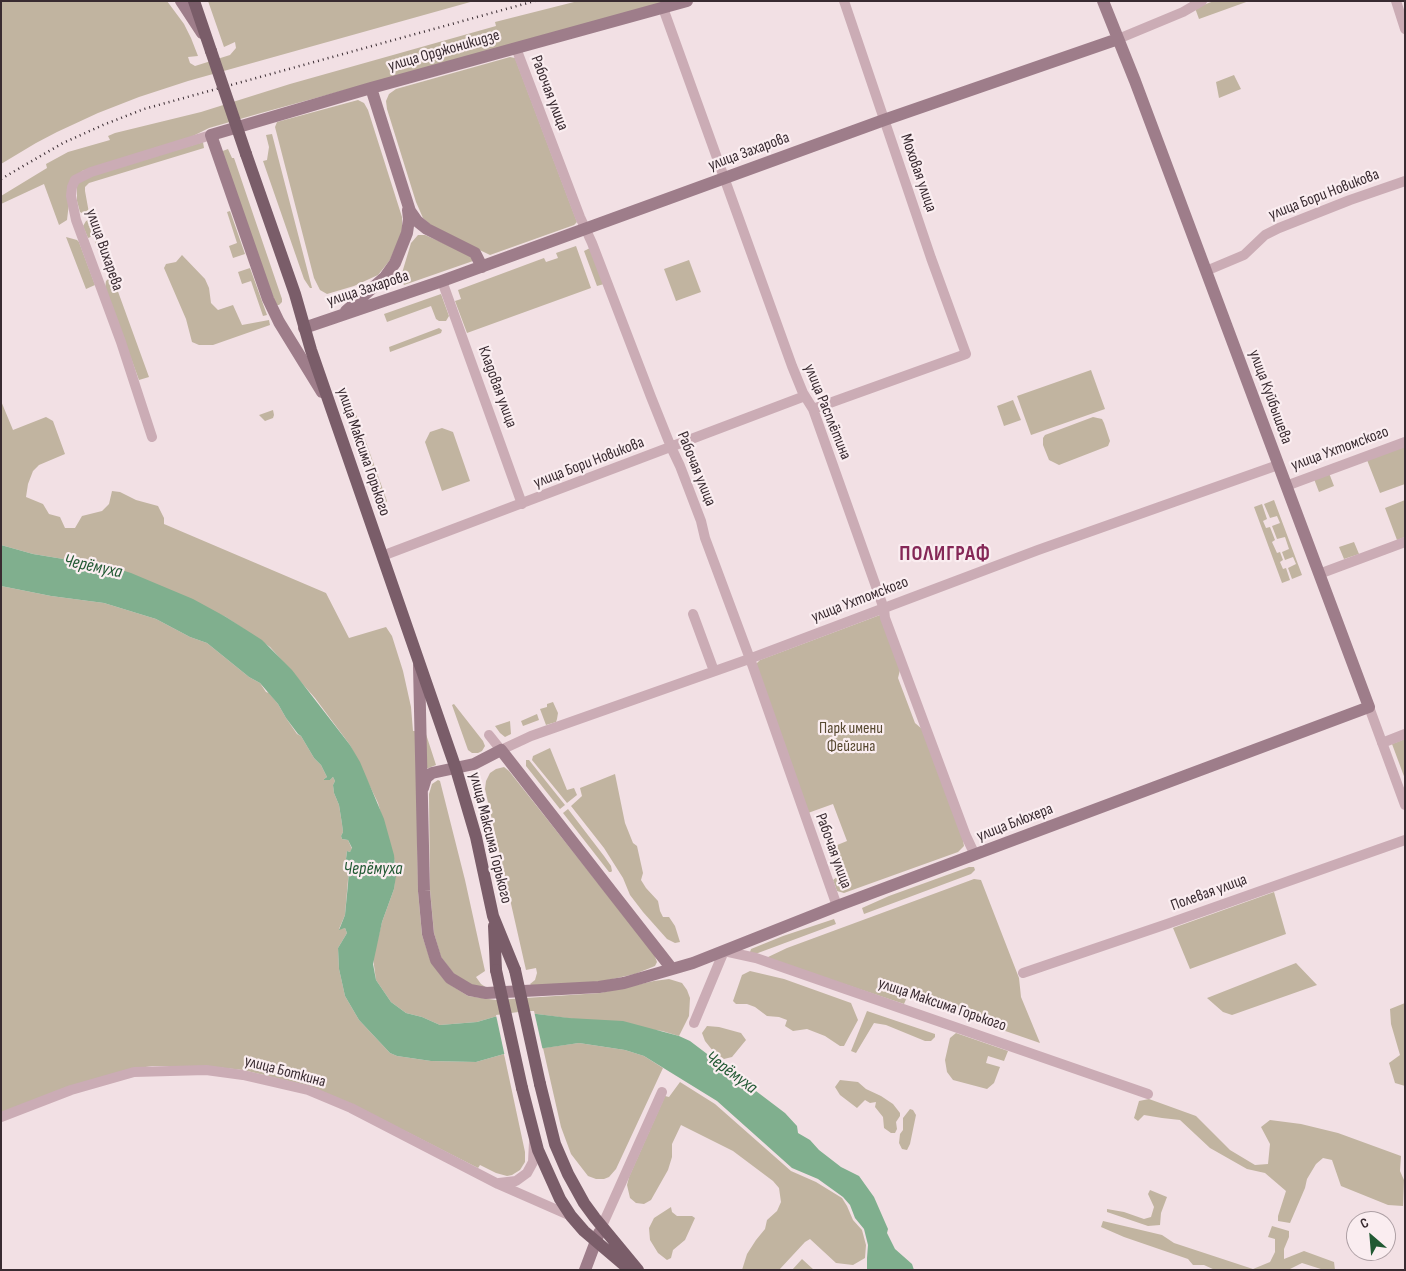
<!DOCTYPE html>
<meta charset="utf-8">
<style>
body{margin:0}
#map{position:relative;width:1406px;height:1271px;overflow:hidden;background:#f2e0e4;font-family:"Sofia Sans Condensed",sans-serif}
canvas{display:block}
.frame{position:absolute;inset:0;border:2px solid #392b31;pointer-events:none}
.north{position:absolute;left:1346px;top:1211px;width:50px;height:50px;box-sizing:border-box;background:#faedf0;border:1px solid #ad9fa4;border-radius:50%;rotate:333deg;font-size:14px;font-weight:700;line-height:20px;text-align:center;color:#392b31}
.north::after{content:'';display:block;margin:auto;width:18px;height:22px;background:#215933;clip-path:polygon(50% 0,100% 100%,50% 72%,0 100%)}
</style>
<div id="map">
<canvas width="1406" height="1271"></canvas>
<div class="frame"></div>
<div class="north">С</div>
</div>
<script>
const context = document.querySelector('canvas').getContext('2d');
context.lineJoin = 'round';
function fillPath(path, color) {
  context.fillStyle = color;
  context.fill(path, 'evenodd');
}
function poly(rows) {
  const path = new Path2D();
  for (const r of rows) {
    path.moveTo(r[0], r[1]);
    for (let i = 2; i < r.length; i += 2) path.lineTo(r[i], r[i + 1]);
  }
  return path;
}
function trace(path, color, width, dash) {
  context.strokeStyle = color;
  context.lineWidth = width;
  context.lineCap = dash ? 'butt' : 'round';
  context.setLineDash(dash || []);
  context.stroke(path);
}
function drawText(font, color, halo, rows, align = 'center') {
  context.font = font + ' "Sofia Sans Condensed",sans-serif';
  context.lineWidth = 4.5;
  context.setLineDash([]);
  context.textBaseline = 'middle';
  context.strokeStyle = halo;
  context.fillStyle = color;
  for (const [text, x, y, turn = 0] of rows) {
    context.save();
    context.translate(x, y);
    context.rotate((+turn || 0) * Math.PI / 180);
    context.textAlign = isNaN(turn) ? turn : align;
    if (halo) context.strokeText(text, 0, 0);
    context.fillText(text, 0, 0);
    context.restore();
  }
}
fillPath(poly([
 [1,1,167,1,184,24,191,38,198,56,188,57,190,63,195,66,230,55,236,48,235,42,224,47,208,1,474,1,188,81,139,97,98,113,57,132,36,143,1,164],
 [578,1,671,1,261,113,209,128,191,137,82,171,69,203,67,220,59,225,44,184,1,204,1,196,47,168,46,164,68,152,110,140,108,136,115,133,201,112,290,84,496,26,495,22],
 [1214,1,1249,1,1199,19,1195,8],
 [510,57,515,58,577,222,574,225,490,255,434,228,423,218,416,202,387,109,386,101,389,94,396,89],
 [1234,75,1241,89,1219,98,1216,82],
 [358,100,364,103,368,110,402,217,402,232,390,260,378,275,354,286,327,294,320,290,314,278,275,127,277,122],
 [272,134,312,288,310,288,304,279,263,161,267,160,269,147,266,135],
 [203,142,204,148,89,183,85,187,85,191,89,213,84,214,80,212,77,201,77,184,88,177],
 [228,149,232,158,234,158,282,299,282,302,279,305,276,305,220,152],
 [230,211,245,254,233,258,229,246,237,243,227,212],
 [91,219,104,255,100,256,93,236,88,238,83,226,86,221],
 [418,235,425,235,470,255,473,261,404,285,401,279,402,273,411,243],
 [66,237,77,240,79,242,95,285,86,289],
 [576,246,591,288,467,333,455,301,461,299,458,290,544,258,546,262,558,258,556,253],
 [590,248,604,284,597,286,584,251],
 [182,255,205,279,209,288,211,303,218,310,233,305,242,325,269,320,270,325,213,345,199,345,192,342,186,319,164,268,166,264,176,262],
 [689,260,701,292,676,301,664,269],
 [250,268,267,315,263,316,251,281,242,284,238,272],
 [112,275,149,377,139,380,105,288,106,281],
 [441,294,449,316,446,321,439,321,436,319,431,306,387,322,384,314],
 [439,328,442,330,441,333,390,352,389,347],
 [1091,370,1105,409,1031,435,1017,396],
 [351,400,387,501,385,504,382,503,345,401],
 [1013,400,1021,420,1004,426,997,406],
 [1,401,13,430,46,417,53,421,65,454,39,465,33,471,28,484,26,497,43,504,49,514,60,517,65,528,75,528,82,516,102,511,109,504,112,491,120,492,136,500,158,506,164,518,164,524,326,593,349,638,386,627,392,636,403,671,411,707,413,731,416,731,418,891,422,935,431,962,446,982,468,996,496,1000,600,993,654,981,669,979,682,983,687,990,690,998,689,1016,679,1036,662,1031,537,1014,526,1013,494,1017,477,1022,440,1025,422,1017,406,1013,391,1002,376,980,373,958,382,922,394,889,396,866,378,803,350,745,315,698,270,647,226,617,112,567,33,554,1,545],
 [273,410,274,415,273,418,265,421,259,415],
 [1093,417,1102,419,1104,423,1110,441,1108,446,1059,465,1049,460,1043,445,1043,438,1045,435],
 [442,428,453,432,470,481,442,491,425,442,430,432],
 [1405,446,1405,484,1380,493,1367,460],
 [1329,473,1334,486,1319,492,1314,479],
 [1274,500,1302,575,1292,579,1288,568,1296,564,1293,557,1285,560,1282,552,1289,549,1285,537,1277,539,1272,526,1280,523,1277,516,1270,518,1264,504],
 [1405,500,1405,537,1397,540,1385,508],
 [1262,504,1267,519,1263,521,1266,528,1270,527,1275,540,1272,542,1277,553,1280,552,1283,560,1280,562,1283,569,1286,568,1290,580,1282,583,1254,507],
 [1354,542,1359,554,1344,559,1339,547],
 [1,586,51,596,104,603,156,619,190,637,207,643,249,677,260,683,266,692,269,693,278,704,286,718,297,734,301,736,314,758,321,765,327,777,324,779,324,780,330,780,333,777,335,781,333,785,334,793,339,805,342,824,343,832,341,836,342,839,348,840,352,849,350,852,347,851,346,858,349,868,345,915,339,929,345,928,347,933,338,948,339,969,345,996,359,1020,390,1053,397,1056,431,1061,476,1062,504,1054,525,1152,525,1162,520,1170,512,1175,507,1176,496,1173,480,1165,478,1168,352,1104,309,1086,243,1070,206,1066,152,1066,133,1069,69,1087,1,1113],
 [880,615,900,670,898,678,915,723,922,729,963,840,964,846,958,852,844,893,837,891,833,880,840,875,830,848,847,841,833,804,808,813,756,664,760,660],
 [553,702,558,713,557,719,556,722,546,725,540,709,547,707,547,704],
 [454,704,483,741,485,746,482,751,478,753,472,753,468,750,452,705],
 [537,714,539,720,523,726,521,721],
 [510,721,511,734,505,737,500,733,495,726],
 [425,731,436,765,426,769],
 [1405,739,1405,779,1392,744],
 [550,748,567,790,574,788,577,795,567,803,532,760,533,756],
 [526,760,529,760,565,805,560,809,526,766],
 [504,767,509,771,654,954,657,962,655,966,635,974,599,982,532,986,530,984,535,980,537,973,536,968,526,970,485,789,486,781,490,773,496,769],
 [615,774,625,823,633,843,637,846,643,873,641,880,646,888,658,901,660,911,663,917,669,917,675,926,680,942,675,943,667,939,643,912,630,895,623,878,604,848,571,806,582,796,580,788],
 [438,780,440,781,465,880,485,971,476,977,481,984,487,988,472,985,454,974,441,957,434,933,430,890,429,794,432,784],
 [568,809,604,856,611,866,612,871,611,872,609,872,563,813],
 [969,867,974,867,975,870,971,874,864,914,862,908,889,896],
 [974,879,981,880,1019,978,1021,997,1040,1043,907,997,904,1004,766,958,787,948],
 [1274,892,1286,934,1190,969,1173,928],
 [834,919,836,924,758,953,754,954,750,952,751,949,783,936],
 [1296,963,1317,985,1232,1015,1223,1012,1207,998],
 [750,971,784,979,851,1003,858,1020,844,1046,840,1046,825,1036,807,1029,793,1031,785,1026,787,1020,779,1017,767,1016,755,1007,747,1004,736,1004,733,1001,742,975],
 [1405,1003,1405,1086,1395,1083,1389,1063,1400,1055,1391,1024,1390,1009],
 [867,1011,935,1034,935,1037,931,1041,925,1041,886,1025,874,1023,856,1053,851,1051],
 [707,1026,719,1027,741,1033,746,1040,732,1057,724,1059,713,1051,705,1041,702,1033],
 [956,1033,1008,1051,1004,1061,988,1056,986,1063,1000,1067,994,1083,987,1089,953,1080,947,1072,945,1060,950,1038],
 [579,1043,625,1050,644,1056,663,1068,616,1169,609,1177,604,1179,596,1179,588,1176,571,1154,561,1127,543,1048],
 [840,1080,858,1082,866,1089,881,1096,893,1104,900,1113,900,1116,896,1122,897,1129,895,1133,891,1133,884,1128,883,1117,875,1107,876,1102,870,1103,865,1100,857,1108,840,1095,835,1087],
 [680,1082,715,1104,791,1171,816,1182,842,1198,847,1206,853,1220,862,1230,866,1245,865,1258,853,1265,836,1263,810,1239,805,1242,779,1270,742,1270,747,1254,756,1240,765,1229,767,1220,777,1211,781,1202,779,1188,773,1181,733,1151,681,1125,672,1144,672,1157,668,1170,651,1200,644,1204,636,1203,630,1198,627,1185,629,1177,665,1096,669,1097],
 [1149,1099,1196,1116,1230,1150,1255,1165,1268,1164,1270,1144,1261,1127,1270,1120,1301,1124,1338,1133,1401,1156,1400,1171,1404,1180,1403,1206,1388,1205,1341,1186,1332,1160,1323,1158,1316,1164,1307,1179,1305,1188,1290,1223,1278,1221,1278,1216,1286,1191,1265,1173,1247,1169,1210,1148,1180,1120,1162,1118,1144,1115,1138,1121,1134,1118,1139,1101],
 [910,1109,913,1110,916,1115,910,1144,907,1150,902,1149,899,1143,900,1134,903,1130,903,1118],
 [1150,1190,1167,1197,1161,1213,1160,1225,1148,1226,1107,1212,1107,1209,1124,1212,1144,1219,1151,1217,1154,1207,1148,1194],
 [671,1207,672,1212,677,1216,692,1216,695,1218,685,1240,673,1250,671,1258,667,1260,658,1253,650,1240,649,1228,654,1218],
 [1103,1221,1162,1235,1174,1243,1253,1269,1270,1262,1275,1252,1275,1239,1268,1237,1272,1226,1289,1231,1289,1237,1284,1249,1284,1259,1304,1251,1334,1262,1335,1270,1324,1270,1302,1263,1288,1270,1215,1270,1204,1265,1193,1265,1188,1259,1124,1237,1101,1227],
 [802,1259,814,1270,792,1270]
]), '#c1b4a0');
fillPath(poly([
 [1,545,33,554,112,567,131,573,193,599,226,617,262,640,292,670,350,745,360,762,384,819,394,855,396,876,394,889,382,922,373,964,376,980,391,1002,406,1013,422,1017,440,1025,477,1022,494,1017,527,1013,537,1014,569,1018,623,1021,679,1036,690,1041,785,1113,797,1126,798,1133,810,1140,819,1150,841,1167,859,1176,874,1197,888,1229,887,1233,895,1249,912,1264,914,1270,867,1270,867,1258,868,1245,864,1229,855,1218,850,1205,843,1197,818,1179,792,1168,717,1101,644,1056,625,1050,579,1043,504,1054,476,1062,431,1061,397,1056,390,1053,359,1020,345,996,339,969,338,948,347,933,345,928,339,930,345,915,348,884,349,868,346,859,347,851,350,852,352,848,348,840,342,839,341,836,343,832,342,824,339,805,334,793,333,785,335,781,333,777,330,780,324,780,324,779,327,777,321,765,314,758,301,736,298,734,286,718,278,704,260,683,249,677,207,643,190,637,156,619,104,603,51,596,1,586]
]), '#80af8e');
fillPath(poly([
 [526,1011,534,1011,543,1051,505,1057,496,1015]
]), '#f2e0e4');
trace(poly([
 [1396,1,1405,29],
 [663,8,792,366,803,393,813,409,884,609,885,618,966,836,975,855],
 [1118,39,1183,12,1202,1],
 [516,48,580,217,592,243,651,397,671,447,680,466,701,521,705,538,753,667,837,906],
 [1206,271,1244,255,1265,235,1279,228,1350,200,1405,181],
 [442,281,522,504],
 [813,409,966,354,931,258,844,1],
 [152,437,121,342,76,220,71,196,72,187,75,180,91,172,211,135],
 [1286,486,1405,442],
 [382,556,805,396],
 [1319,574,1405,542],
 [693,614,714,671],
 [1369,707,1405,805],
 [489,735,501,750,531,736,749,659,1038,550,1278,465],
 [1382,743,1405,734],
 [1023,973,1167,924,1405,840],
 [694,1023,724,951,756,958,1148,1094],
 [1,1117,71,1090,134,1072,206,1070,243,1075,308,1090,351,1108,498,1184,571,1216],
 [499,1183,516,1181,527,1173,533,1162,534,1142],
 [602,1226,662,1092]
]), '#cbacb5', 10);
trace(poly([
 [181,1,202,33],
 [371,88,410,211,417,221,427,229,475,253,482,267],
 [346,311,385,277,395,263,407,233,409,219,408,210],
 [304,328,442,281,884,120,1118,39],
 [322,392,279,322,268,299,211,135,371,88,687,1],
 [419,665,424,891,428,934,436,960,450,978,470,990,486,993,599,987,624,983,693,963,837,906,1369,707,1135,81,1103,1],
 [423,788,426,778,432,773,474,764,501,750,672,969],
 [585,1270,599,1233]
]), '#9e7d8a', 12);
trace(poly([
 [194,1,211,51],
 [246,154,295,294,311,350,456,769,476,837,493,916,515,970],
 [494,926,496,970],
 [540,1084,555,1144,568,1174,584,1203,595,1218,638,1270],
 [522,1088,538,1150,560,1199,571,1216,584,1231,630,1270]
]), '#7a5d69', 12);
trace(poly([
 [1,179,63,143,103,125,144,109,535,1]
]), '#392b31', 2.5, [1, 4]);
trace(poly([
 [211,51,246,154],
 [496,970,522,1088],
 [515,970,540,1084]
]), '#7a5d69', 12);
drawText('16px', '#392b31', '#faedf0', [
 ["улица Орджоникидзе",444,51,-16],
 ["Рабочая улица",549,93,69],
 ["улица Захарова",749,152,-20],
 ["Моховая улица",918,173,71],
 ["улица Бори Новикова",1324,195,-21],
 ["улица Вихарева",104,250,71],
 ["улица Захарова",368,289,-18],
 ["Кладовая улица",497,387,70],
 ["улица Куйбышева",1270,397,70],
 ["улица Расплётина",827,412,68],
 ["улица Ухтомского",1340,449,-20],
 ["улица Максима Горького",363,452,71],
 ["улица Бори Новикова",589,463,-21],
 ["Рабочая улица",696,469,68],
 ["улица Ухтомского",860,600,-21],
 ["улица Блюхера",1015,823,-21],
 ["улица Максима Горького",490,838,76],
 ["Рабочая улица",833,851,70],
 ["Полевая улица",1209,893,-20],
 ["улица Максима Горького",942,1005,19],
 ["улица Боткина",285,1072,15]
]);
drawText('16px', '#56482f', '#faedf0', [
 ["Парк имени",851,729],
 ["Фейгина",851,747]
]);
drawText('italic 18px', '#215933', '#faedf0', [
 ["Черёмуха",93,567,12],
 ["Черёмуха",373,869],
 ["Черёмуха",731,1073,36]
]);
context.letterSpacing = '1px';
drawText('bold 21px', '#852757', '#faedf0', [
 ["ПОЛИГРАФ",945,555]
]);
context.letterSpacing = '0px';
</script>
